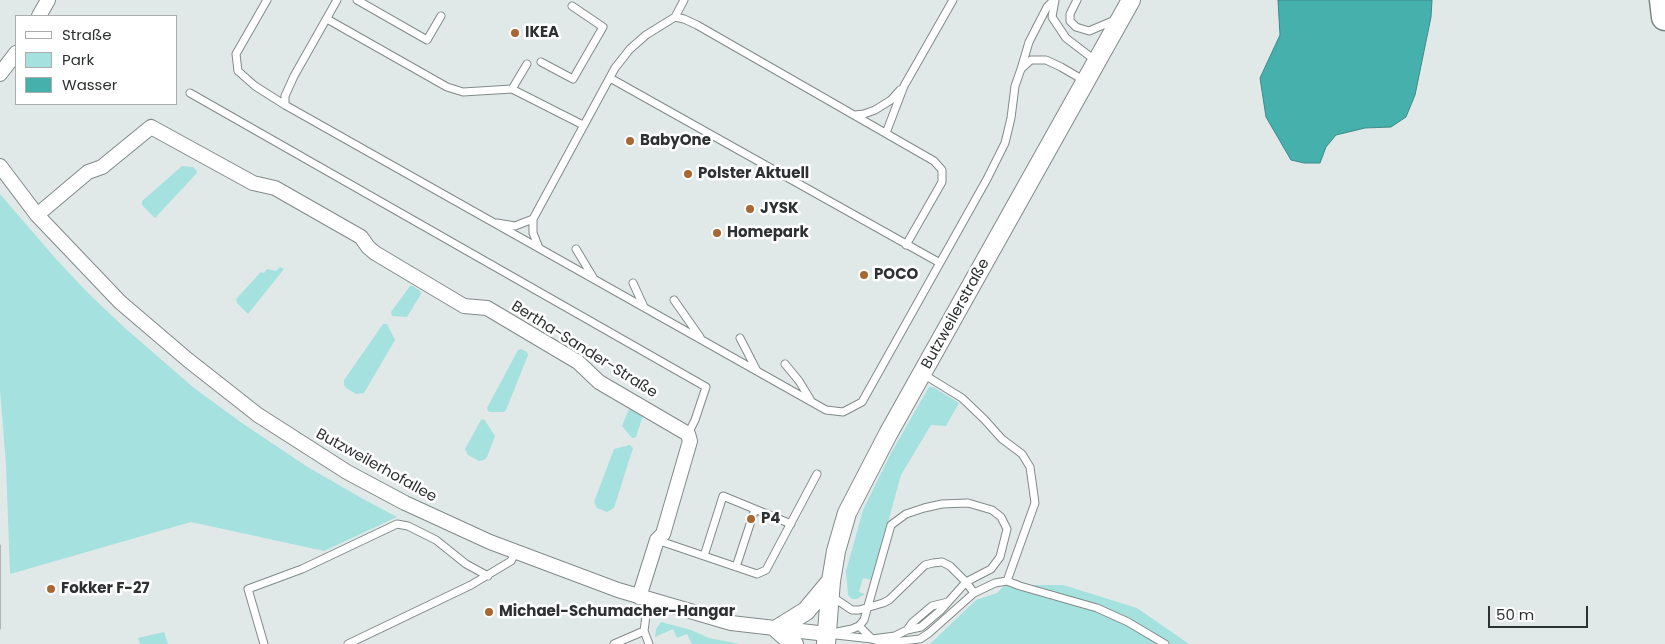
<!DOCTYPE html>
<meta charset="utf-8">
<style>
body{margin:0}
#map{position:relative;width:1665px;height:644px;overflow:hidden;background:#e0e9e8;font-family:Poppins,sans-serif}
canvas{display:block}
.legend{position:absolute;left:15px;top:15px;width:162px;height:90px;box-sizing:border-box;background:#fff;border:1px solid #abadad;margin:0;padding:6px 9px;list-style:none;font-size:15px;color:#2d3131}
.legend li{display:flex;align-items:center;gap:10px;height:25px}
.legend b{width:25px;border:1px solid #abadad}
.scale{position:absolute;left:1488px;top:606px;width:100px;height:22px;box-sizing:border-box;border:2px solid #2d3131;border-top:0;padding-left:6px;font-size:15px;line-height:18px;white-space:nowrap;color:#2d3131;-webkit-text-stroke:4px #fff;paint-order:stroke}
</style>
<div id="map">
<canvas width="1665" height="644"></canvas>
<ul class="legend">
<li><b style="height:6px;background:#fff"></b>Straße</li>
<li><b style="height:14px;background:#a5e1df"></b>Park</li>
<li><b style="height:14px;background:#46b0ad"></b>Wasser</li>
</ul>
<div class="scale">50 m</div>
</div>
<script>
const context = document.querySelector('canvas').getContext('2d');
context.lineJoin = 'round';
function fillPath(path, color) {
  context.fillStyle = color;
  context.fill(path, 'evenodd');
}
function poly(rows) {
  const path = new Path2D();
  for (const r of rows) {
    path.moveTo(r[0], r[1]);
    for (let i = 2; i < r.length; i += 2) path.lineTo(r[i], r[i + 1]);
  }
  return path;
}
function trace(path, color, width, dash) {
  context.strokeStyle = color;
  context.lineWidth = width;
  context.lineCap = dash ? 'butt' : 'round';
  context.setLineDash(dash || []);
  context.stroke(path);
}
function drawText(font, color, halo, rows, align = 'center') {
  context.font = font + ' Poppins,sans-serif';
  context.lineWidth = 5;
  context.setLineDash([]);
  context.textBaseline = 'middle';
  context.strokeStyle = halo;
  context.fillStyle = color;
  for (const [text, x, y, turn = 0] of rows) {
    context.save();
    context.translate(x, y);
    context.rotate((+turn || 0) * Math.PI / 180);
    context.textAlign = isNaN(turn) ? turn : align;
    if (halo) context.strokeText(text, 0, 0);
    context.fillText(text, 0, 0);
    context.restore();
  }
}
fillPath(poly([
 [182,166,193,167,197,171,196,174,155,218,142,205,142,201],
 [0,194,56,259,89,294,125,328,194,388,242,423,306,466,365,500,397,517,324,551,191,522,10,574,6,464,0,390],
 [280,267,284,269,248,314,237,303,236,299,261,272,264,273,267,269,276,271],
 [410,286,413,286,420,291,421,294,407,317,392,316,391,312],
 [383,324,387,324,395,340,364,393,356,394,346,388,344,385,344,380],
 [521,349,527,352,528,355,506,410,504,412,490,412,488,411,487,408,518,350],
 [929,387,933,387,959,403,946,426,931,425,901,475,872,580,863,578,859,592,865,594,857,599,852,599,848,595,846,571,863,510,891,453],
 [632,408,643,415,636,437,634,438,632,438,622,426,629,409],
 [484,419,495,436,487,457,484,460,479,461,468,455,465,449,481,420],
 [630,445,633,448,614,508,607,512,597,508,594,502,614,449],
 [1005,585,1063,585,1137,608,1189,644,930,644,976,600,997,593],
 [661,622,691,630,709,638,739,644,692,644,687,634,677,638,673,629,655,637,656,629],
 [164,632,168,644,140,644,138,638]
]), '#a5e1df');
const water = poly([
 [1278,0,1432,0,1431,17,1415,95,1406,117,1391,127,1365,128,1336,135,1326,147,1320,163,1304,163,1291,160,1266,117,1260,78,1280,35,1278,0]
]);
fillPath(water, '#46b0ad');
trace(water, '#3e8a88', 1);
const service = poly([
 [267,0,236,54,238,71,255,86,285,105,826,410,843,412,862,402,987,179,1005,143,1011,118,1015,86,1021,69,1031,60,1046,60,1061,67,1085,81],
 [357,0,427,40,441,16],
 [1055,0,1052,17,1066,38,1096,61],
 [1077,0,1070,14,1070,21,1076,27,1089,31,1115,20],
 [675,17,684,19,697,25,934,161,942,170,942,182,906,245],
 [327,19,447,87,463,92,512,89,583,125],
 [541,62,573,79,603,27,572,6],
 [1021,69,1029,42,1047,7,1054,0],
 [610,78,940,263],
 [512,89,527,64],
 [190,93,706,387,695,420,688,434],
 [285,105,285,96,294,76,337,0],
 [855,115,864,114,875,110,891,100,900,90],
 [886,133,904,86,953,0],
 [497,223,515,226,533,219],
 [539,248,533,233,533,219,615,68,630,49,646,35,675,17,684,0],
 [576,249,594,279],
 [633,283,644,307],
 [674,300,700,337],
 [740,338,757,371],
 [785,364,799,381,810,399],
 [968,503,992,510,1001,517,1007,529,1000,557,991,569,966,582,941,610,921,627,907,630,895,636,872,639,827,634,852,629,859,626,864,620,891,525,906,514,924,508,942,504,968,503],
 [657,540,757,574,766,570,817,474],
 [704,556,723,496,791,524],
 [736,567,755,509],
 [1007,581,1020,586,1097,608,1128,622,1165,644],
 [831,596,852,610,859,610,883,603,889,600,925,565,933,563,942,562,950,566,966,582,974,593],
 [648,600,644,631,649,644],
 [859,626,872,639,884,643,920,639,929,633,974,593,995,583,1007,581,1035,503,1030,467,1022,454,1002,439,984,419,962,398,923,374],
 [907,630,912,623,932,606,948,602],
 [264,644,248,589,302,569,397,524,408,526,436,540,466,564,488,576],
 [348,644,471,585,511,561,516,552],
 [614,644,644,631]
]);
const minor = poly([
 [39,16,48,0],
 [0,74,16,53],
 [0,166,37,215,120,302,188,360,258,415,347,472,405,503,490,542,618,590,731,623,827,634],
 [37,215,88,172,102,167,151,127,253,183,275,188,361,237,368,247,375,253,464,306,487,308,578,362,599,382,688,434,690,441,663,534,657,540,639,597]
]);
const tertiary = poly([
 [794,644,777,629,806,611,831,581],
 [826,644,831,581,836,551,847,513,888,434,1131,0]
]);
const motorway = poly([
 [1663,0,1665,17]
]);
trace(service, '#828a89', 9);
trace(minor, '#828a89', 16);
trace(tertiary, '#828a89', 20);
trace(motorway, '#828a89', 29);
trace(service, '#fff', 7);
trace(minor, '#fff', 14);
trace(tertiary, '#fff', 18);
trace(motorway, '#fff', 26);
trace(poly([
 [0,545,0,629]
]), '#7d8383', 1);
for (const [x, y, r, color] of [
 [515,33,5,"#a86633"],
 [630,141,5,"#a86633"],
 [688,174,5,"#a86633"],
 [750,209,5,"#a86633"],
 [717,233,5,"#a86633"],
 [864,275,5,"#a86633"],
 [751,519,5,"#a86633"],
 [51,589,5,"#a86633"],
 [489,612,5,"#a86633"]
]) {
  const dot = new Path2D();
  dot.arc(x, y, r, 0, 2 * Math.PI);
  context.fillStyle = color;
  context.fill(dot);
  trace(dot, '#fff', 2);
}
drawText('bold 15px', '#2d3131', '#fff', [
 ["IKEA",525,33],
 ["BabyOne",640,141],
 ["Polster Aktuell",698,174],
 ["JYSK",760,209],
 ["Homepark",727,233],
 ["POCO",874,275],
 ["P4",761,519],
 ["Fokker F-27",61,589],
 ["Michael-Schumacher-Hangar",499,612]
], 'left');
drawText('15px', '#2d3131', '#fff', [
 ["Butzweilerstraße",956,314,-61],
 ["Bertha-Sander-Straße",584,350,32],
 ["Butzweilerhofallee",376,466,29]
]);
</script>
